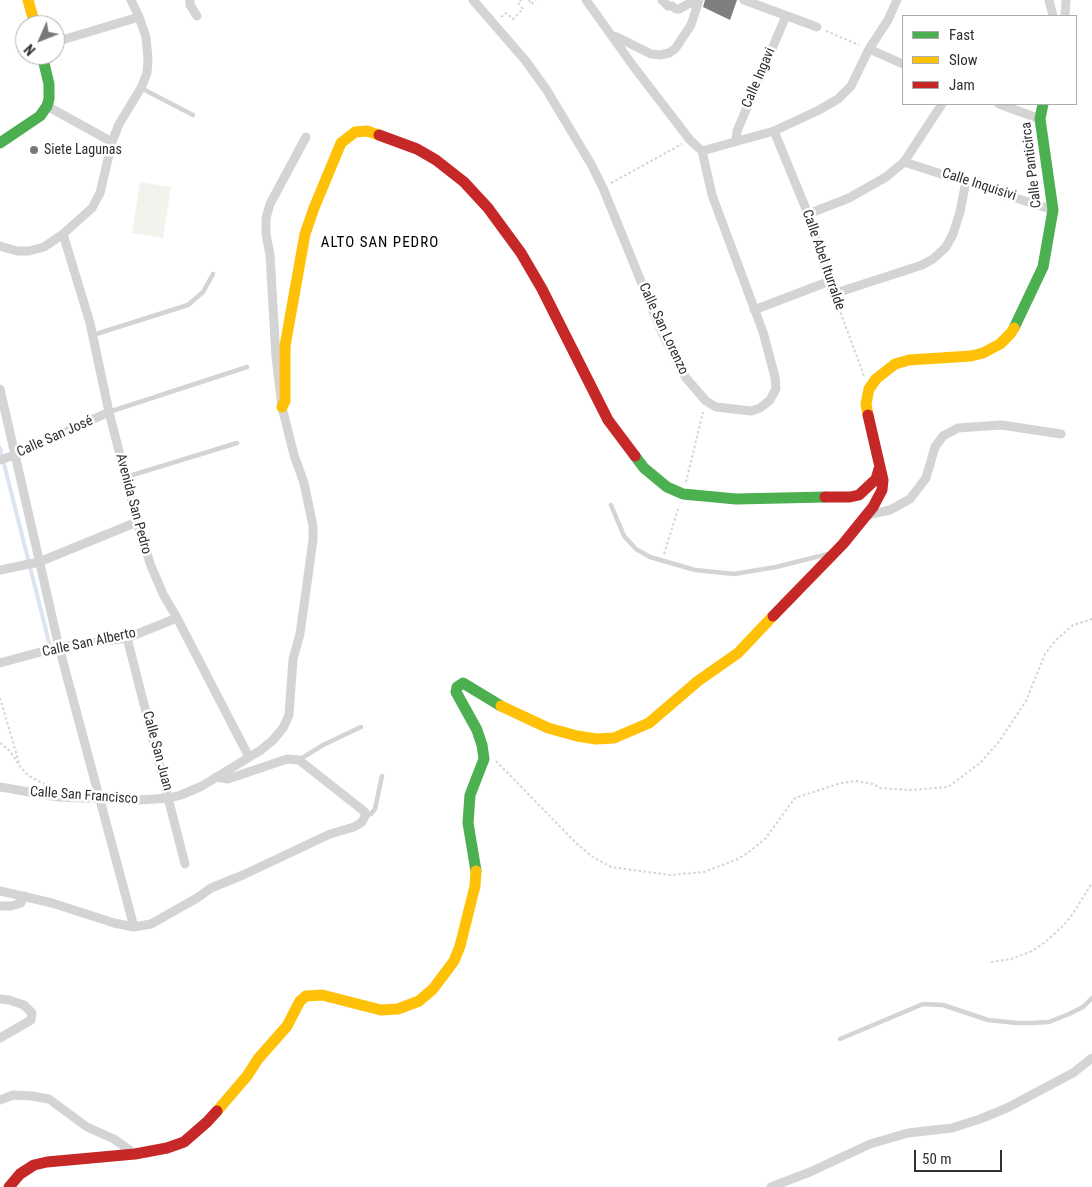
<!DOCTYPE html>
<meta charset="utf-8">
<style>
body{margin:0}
#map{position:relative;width:1092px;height:1187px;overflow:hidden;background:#fff;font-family:"Roboto Condensed",sans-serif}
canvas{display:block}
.legend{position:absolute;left:902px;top:15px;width:175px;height:90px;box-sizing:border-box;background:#fff;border:1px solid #acacac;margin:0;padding:6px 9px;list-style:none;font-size:15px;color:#2f2f2f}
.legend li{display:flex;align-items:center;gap:10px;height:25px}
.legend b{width:25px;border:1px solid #acacac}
.north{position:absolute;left:15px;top:15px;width:50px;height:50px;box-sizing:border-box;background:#fff;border:1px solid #acacac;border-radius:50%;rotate:226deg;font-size:14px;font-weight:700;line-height:20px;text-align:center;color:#2f2f2f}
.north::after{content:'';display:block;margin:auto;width:18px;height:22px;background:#787878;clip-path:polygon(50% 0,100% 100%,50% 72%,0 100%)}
.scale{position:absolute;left:914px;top:1150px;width:88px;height:22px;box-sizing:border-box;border:2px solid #2f2f2f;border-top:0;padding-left:6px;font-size:15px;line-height:18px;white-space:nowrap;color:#2f2f2f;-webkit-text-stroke:4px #fff;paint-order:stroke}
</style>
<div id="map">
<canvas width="1092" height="1187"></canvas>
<ul class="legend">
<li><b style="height:6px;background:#4caf50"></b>Fast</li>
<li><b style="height:6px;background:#ffc107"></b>Slow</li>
<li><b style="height:6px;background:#c62828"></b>Jam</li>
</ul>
<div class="north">N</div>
<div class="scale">50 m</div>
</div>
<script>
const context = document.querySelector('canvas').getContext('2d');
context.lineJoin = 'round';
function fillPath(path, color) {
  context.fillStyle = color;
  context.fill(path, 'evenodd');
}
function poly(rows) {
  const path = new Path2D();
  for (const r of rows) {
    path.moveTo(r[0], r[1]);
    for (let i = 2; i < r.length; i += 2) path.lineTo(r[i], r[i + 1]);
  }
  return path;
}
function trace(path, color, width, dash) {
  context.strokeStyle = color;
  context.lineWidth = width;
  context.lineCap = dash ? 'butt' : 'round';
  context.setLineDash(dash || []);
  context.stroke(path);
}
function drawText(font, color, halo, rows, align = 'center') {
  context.font = font + ' "Roboto Condensed",sans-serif';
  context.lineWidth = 5;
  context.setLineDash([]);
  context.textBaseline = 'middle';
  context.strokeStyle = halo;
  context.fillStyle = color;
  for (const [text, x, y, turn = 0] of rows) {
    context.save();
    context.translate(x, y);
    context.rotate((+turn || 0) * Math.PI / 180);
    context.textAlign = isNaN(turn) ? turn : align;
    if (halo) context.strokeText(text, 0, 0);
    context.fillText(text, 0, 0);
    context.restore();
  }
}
fillPath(poly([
 [140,182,171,187,163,238,132,233]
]), '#f0f4ed');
trace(poly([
 [0,448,50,646]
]), '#dce4ef', 4);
fillPath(poly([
 [705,0,737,0,730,20,703,7]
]), '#7f7f7f');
trace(poly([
 [529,0,531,4,536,0],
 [501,17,506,13,513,19,523,9,518,3,521,0],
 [826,31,859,45],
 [611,183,682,144],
 [837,303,864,376],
 [686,482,703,412],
 [664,554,679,506],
 [0,698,20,766],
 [0,743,10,751,21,768,29,776,44,784],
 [496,761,577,844,593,857,611,867,670,875,704,872,738,859,749,852,765,839,795,798,841,783,857,781,873,784,880,788,910,790,948,787,980,763,998,743,1026,701,1045,654,1055,641,1073,625,1092,619],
 [991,962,1011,959,1032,951,1044,943,1064,925,1072,915,1092,883]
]), '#d4d4d4', 2, [2.5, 2.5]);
trace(poly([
 [141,88,193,115],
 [93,335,188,305,203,292,213,274],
 [109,412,247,367],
 [126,477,237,443],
 [611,505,624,536,636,549,650,557,695,570,734,574,776,567,828,554],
 [299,760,323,745,361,727],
 [365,816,371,814,375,809,382,776],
 [840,1039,923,1004,943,1005,988,1020,1017,1023,1033,1023,1049,1022,1069,1014,1083,1007,1092,998]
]), '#d4d4d4', 4.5);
trace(poly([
 [190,0,190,5,197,16],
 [473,0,525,60,546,89,591,164,603,188,662,333,686,378,706,401,716,407,751,411,760,408,770,400,776,389,775,377,763,332,712,195,702,151,690,140,634,67,586,0],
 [662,0,668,6,672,6,676,9,679,9,690,3,698,3],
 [744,0,817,27],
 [1049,0,1053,16],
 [1065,16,1066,0],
 [612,36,617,37,651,54,660,55,669,53,675,49,691,25,699,0],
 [55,42,139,17],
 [869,49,903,64],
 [999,104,1040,119],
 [47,106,112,142],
 [774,131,808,214,833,294,922,265,933,259,946,247,953,234,960,212,966,181],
 [736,141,737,131,786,16],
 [702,151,774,131,819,110,838,99,851,86,869,49,888,20,897,0],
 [904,162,1053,210],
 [808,214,849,198,886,177,904,162,942,104],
 [63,234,90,323,109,412,137,522,151,566,163,594,177,618,249,757],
 [0,246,17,251,29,251,44,247,63,234,92,208,100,193,112,142,119,124,141,88,147,73,148,59,146,37,139,17,131,0],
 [754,310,830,281],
 [0,389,59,647,134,927],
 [0,460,15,455,109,412],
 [867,515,890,510,910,499,926,478,935,447,943,436,958,428,1001,425,1061,434],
 [0,570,39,562,137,522],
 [127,638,185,864],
 [0,663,59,647,127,638,177,618],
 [0,787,58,797,139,800,169,798,181,795,202,786,261,750,273,740,283,728,289,715,293,659,300,634,313,540,313,526,304,483,294,455,282,407,276,357,270,255,266,234,266,218,270,204,306,137],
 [0,891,52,903,114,923,134,927,151,924,197,898,211,888,243,875,330,834,354,827,362,822,365,816,365,812,299,760,287,759,228,779,216,777],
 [0,906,11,906,21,903,24,896],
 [0,999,9,1000,24,1005,32,1013,31,1020,0,1038],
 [0,1100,13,1095,32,1096,49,1099,87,1127,114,1139,135,1154],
 [771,1187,810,1172,870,1144,908,1133,952,1128,980,1119,1007,1108,1073,1073,1092,1058]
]), '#d4d4d4', 9);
trace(poly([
 [0,143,40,116,47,106,49,99,49,84,42,55],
 [1014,328,1043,267,1053,210,1040,119,1043,104],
 [635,456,644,468,667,487,683,494,736,499,825,497],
 [476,871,468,823,470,795,484,759,482,745,477,730,456,692,457,687,463,683,501,706]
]), '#4caf50', 11);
trace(poly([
 [28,0,35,25],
 [282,407,285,401,285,346,305,234,314,208,341,143,355,132,367,131,379,135],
 [868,415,866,404,869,389,876,379,895,364,909,360,971,356,983,353,1000,344,1011,333,1014,328],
 [501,706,548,728,577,736,596,739,614,738,649,723,698,681,738,653,773,616],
 [217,1111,247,1076,258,1059,287,1026,300,1001,306,996,322,995,381,1010,398,1009,419,1001,433,989,454,961,460,946,475,886,476,871]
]), '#ffc107', 11);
trace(poly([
 [379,135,417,149,436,160,464,182,488,208,521,253,542,289,608,420,635,456],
 [825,497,850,497,859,495,876,479,879,469],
 [773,616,843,544,873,507,882,490,883,480,868,415],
 [9,1187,20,1174,34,1165,47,1162,135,1154,167,1148,184,1142,207,1122,217,1111]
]), '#c62828', 11);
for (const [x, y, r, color] of [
 [34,150,5,"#787878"]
]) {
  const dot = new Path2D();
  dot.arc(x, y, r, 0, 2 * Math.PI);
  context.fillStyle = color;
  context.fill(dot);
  trace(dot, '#fff', 2);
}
drawText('14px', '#2f2f2f', '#fff', [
 ["Calle Ingavi",759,78,-67],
 ["Calle Panticirca",1032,165,-97],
 ["Calle Inquisivi",979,185,18],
 ["Calle Abel Iturralde",823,260,71],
 ["Calle San Lorenzo",663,329,65],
 ["Calle San José",55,437,-24],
 ["Avenida San Pedro",133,504,75],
 ["Calle San Alberto",89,643,-12],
 ["Calle San Juan",157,751,75],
 ["Calle San Francisco",84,796,4]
]);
drawText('14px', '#2f2f2f', '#fff', [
 ["Siete Lagunas",44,150]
], 'left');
context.letterSpacing = '1px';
drawText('15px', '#000', '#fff', [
 ["ALTO SAN PEDRO",380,243]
]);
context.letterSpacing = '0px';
</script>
